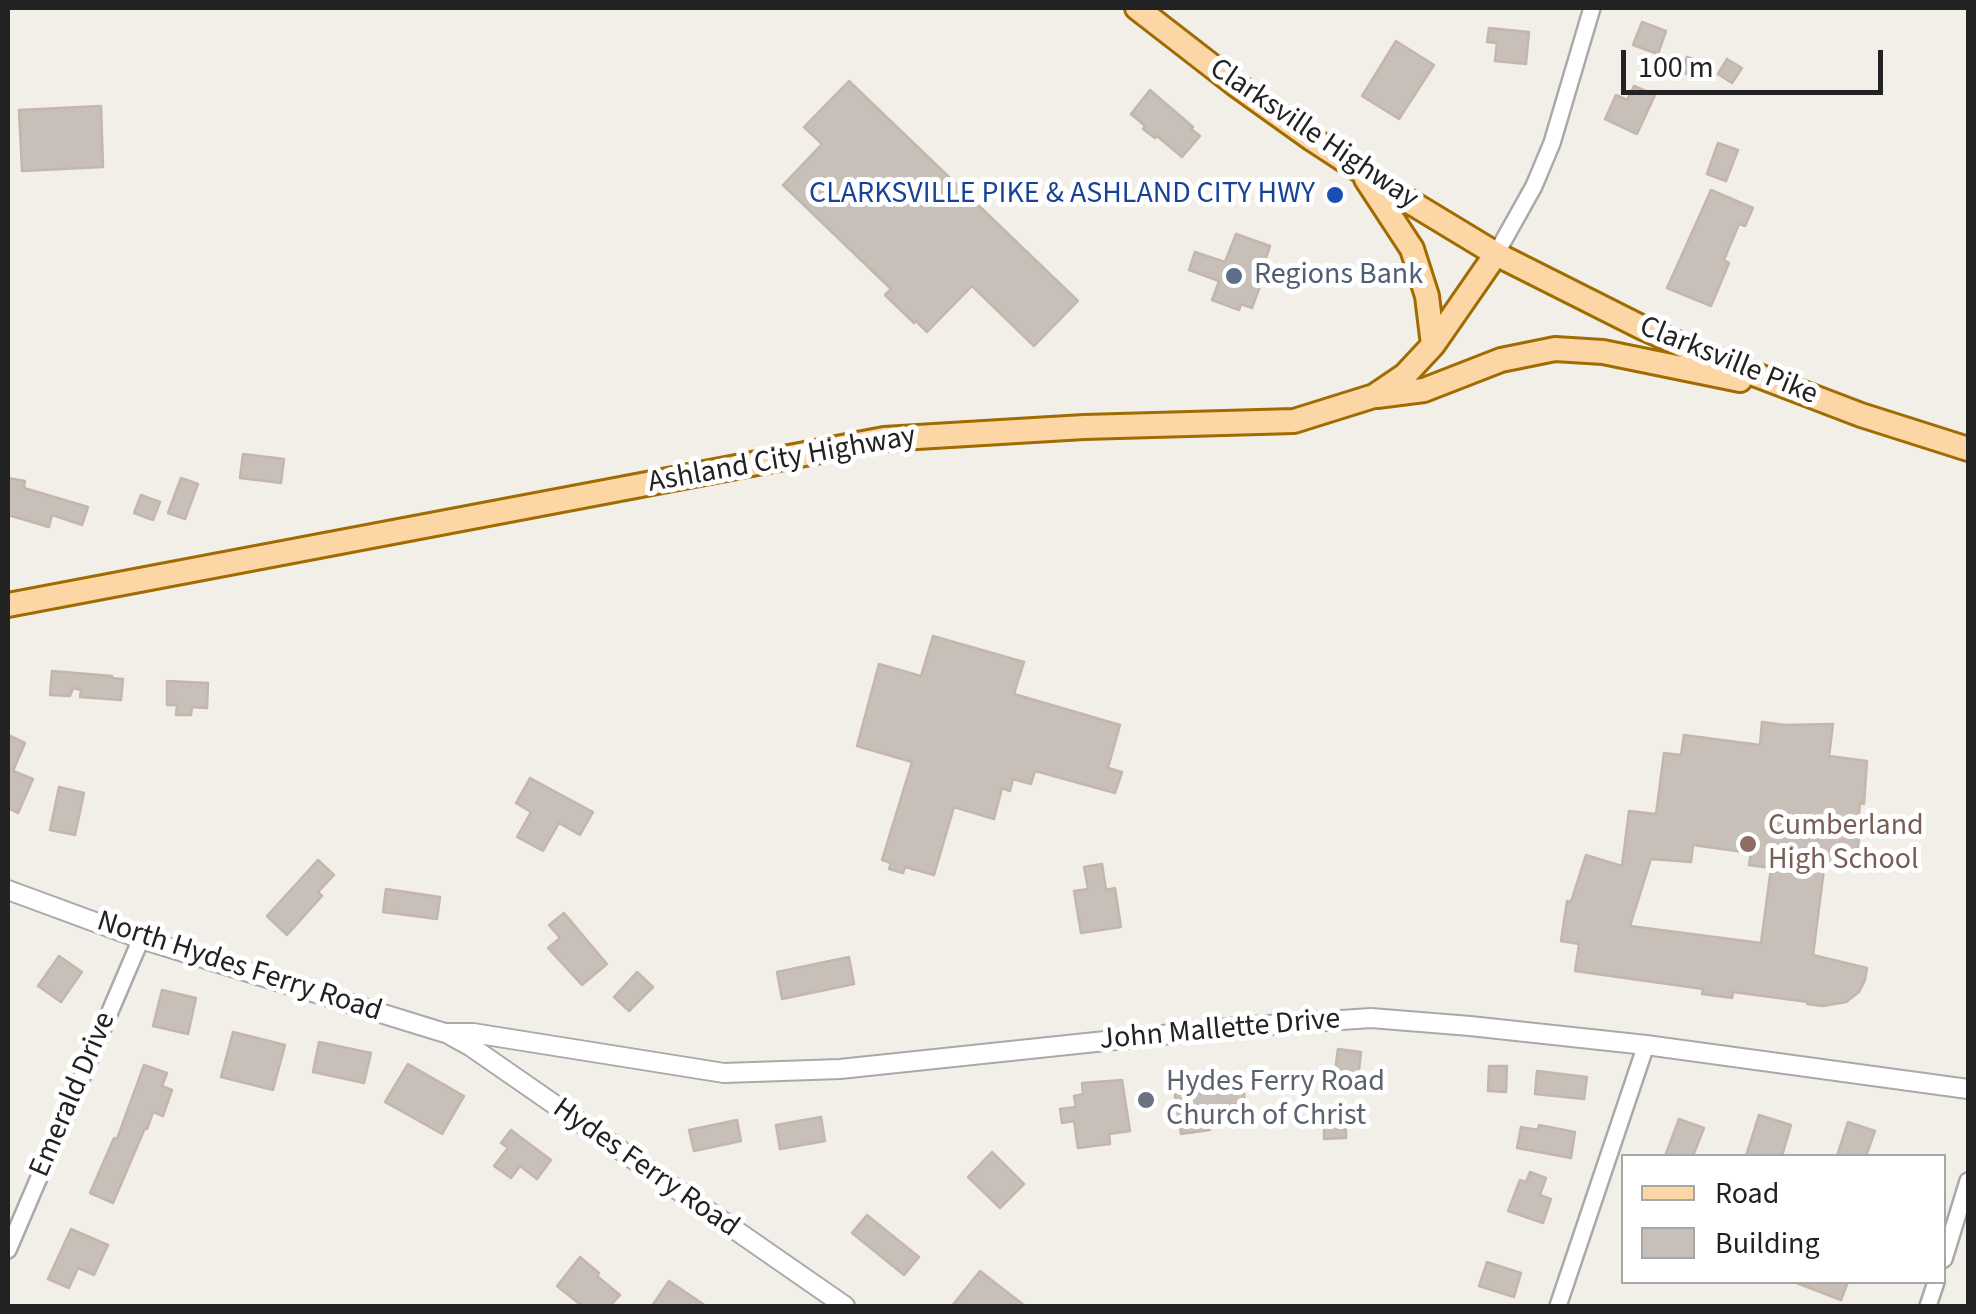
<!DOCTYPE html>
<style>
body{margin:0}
#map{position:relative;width:1976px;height:1314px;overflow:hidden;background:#f2efe9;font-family:"Source Sans 3",sans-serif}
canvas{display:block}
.frame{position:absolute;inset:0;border:10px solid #222;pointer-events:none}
.legend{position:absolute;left:1621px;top:1154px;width:325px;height:130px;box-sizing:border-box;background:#fff;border:2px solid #a7a7a7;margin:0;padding:12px 18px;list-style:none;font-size:30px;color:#222}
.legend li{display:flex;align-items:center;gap:20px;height:50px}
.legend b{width:50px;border:2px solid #a7a7a7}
.scale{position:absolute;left:1621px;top:50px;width:262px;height:45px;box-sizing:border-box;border:5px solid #222;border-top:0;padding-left:12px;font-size:30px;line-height:35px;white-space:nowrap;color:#222;-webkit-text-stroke:8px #fff;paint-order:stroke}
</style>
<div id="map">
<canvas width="1976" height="1314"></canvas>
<div class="frame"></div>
<ul class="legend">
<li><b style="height:12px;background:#fcd6a4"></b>Road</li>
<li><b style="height:28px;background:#c7bfb8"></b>Building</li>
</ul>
<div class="scale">100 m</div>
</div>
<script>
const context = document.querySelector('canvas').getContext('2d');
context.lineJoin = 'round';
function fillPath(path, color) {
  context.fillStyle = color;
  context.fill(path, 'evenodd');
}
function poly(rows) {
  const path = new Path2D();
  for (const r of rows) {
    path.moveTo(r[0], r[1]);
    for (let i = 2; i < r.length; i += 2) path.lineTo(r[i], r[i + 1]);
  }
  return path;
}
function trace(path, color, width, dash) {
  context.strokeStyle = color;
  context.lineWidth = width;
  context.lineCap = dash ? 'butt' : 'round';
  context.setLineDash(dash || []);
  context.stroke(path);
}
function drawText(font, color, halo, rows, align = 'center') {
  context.font = font + ' "Source Sans 3",sans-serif';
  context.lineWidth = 10;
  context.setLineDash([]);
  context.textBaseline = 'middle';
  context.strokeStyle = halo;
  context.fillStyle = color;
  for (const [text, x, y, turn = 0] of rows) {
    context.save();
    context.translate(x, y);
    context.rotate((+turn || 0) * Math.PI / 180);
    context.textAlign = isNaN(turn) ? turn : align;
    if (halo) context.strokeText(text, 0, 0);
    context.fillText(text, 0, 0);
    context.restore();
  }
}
const building = poly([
 [1642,22,1666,31,1658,54,1633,45,1642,22],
 [1489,28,1529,32,1526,64,1495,61,1497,43,1487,42,1489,28],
 [1396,41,1434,65,1399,119,1362,96,1396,41],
 [1687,57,1702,62,1697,77,1682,72,1687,57],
 [1727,59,1742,68,1732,83,1718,74,1727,59],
 [849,81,1078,301,1034,346,972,286,927,332,916,321,914,323,885,295,891,289,783,185,822,144,804,127,849,81],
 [1634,86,1655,95,1637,134,1605,119,1616,95,1627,100,1634,86],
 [1150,90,1193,127,1191,129,1200,136,1182,157,1157,136,1155,138,1143,129,1145,126,1131,114,1150,90],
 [101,106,103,167,22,171,19,110,101,106],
 [1718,143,1738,150,1726,181,1707,174,1718,143],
 [1711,190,1753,208,1745,226,1739,224,1724,260,1729,263,1711,306,1667,288,1711,190],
 [1236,234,1270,246,1265,261,1269,262,1252,308,1241,304,1239,310,1212,300,1219,281,1189,270,1195,252,1225,262,1236,234],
 [243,454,284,459,281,483,240,478,243,454],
 [8,478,25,481,24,488,88,507,82,525,52,515,49,527,8,515,8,478],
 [181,478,198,484,185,519,168,513,181,478],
 [141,495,160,502,153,520,134,513,141,495],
 [933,636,1024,662,1014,694,1120,725,1108,768,1122,772,1115,793,1035,771,1031,784,1013,779,1010,791,1002,788,994,819,954,807,934,875,905,867,903,873,889,869,891,863,882,860,912,762,857,746,879,664,921,676,933,636],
 [52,671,112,676,112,678,123,679,121,700,80,697,81,690,73,688,70,696,50,695,52,671],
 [167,681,208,683,207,708,192,707,191,715,176,715,177,705,167,705,167,681],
 [1762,722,1785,725,1833,724,1829,756,1867,761,1864,804,1860,803,1857,831,1860,831,1857,854,1855,853,1854,864,1825,861,1813,955,1867,968,1865,980,1859,992,1846,1002,1823,1006,1807,1004,1808,1002,1733,992,1732,998,1702,994,1703,989,1575,971,1579,944,1561,941,1567,901,1571,902,1586,855,1622,866,1629,811,1656,814,1664,753,1681,755,1684,735,1760,745,1762,722],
 [1693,845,1751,853,1749,865,1771,868,1761,943,1630,926,1651,859,1691,862,1693,845],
 [8,735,25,743,13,771,33,779,18,813,8,808,8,735],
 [530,778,593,812,580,835,559,823,543,851,517,837,531,812,516,803,530,778],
 [59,787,84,793,75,835,50,830,59,787],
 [318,860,334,875,318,892,322,896,287,935,267,916,318,860],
 [1102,864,1106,890,1115,888,1121,927,1081,933,1074,891,1088,889,1084,867,1102,864],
 [386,889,440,897,437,919,383,912,386,889],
 [564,913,607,964,582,985,548,948,560,938,549,925,564,913],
 [59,956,82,972,61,1002,38,986,59,956],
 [849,957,854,984,782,999,777,972,849,957],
 [637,972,653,987,629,1011,614,997,637,972],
 [162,990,196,998,188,1034,153,1026,162,990],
 [233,1032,285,1045,273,1090,221,1077,233,1032],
 [319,1042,371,1053,364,1083,313,1072,319,1042],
 [1338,1049,1361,1052,1357,1088,1333,1086,1338,1049],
 [408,1064,464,1096,442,1134,385,1102,408,1064],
 [144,1065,167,1073,162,1086,172,1090,163,1116,153,1112,147,1129,145,1128,113,1203,90,1193,114,1138,117,1139,144,1065],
 [1489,1066,1507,1066,1506,1092,1488,1091,1489,1066],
 [1537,1071,1587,1077,1584,1099,1535,1094,1537,1071],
 [1242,1073,1245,1103,1206,1107,1210,1130,1181,1134,1173,1082,1242,1073],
 [1122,1080,1130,1131,1109,1134,1110,1144,1078,1148,1074,1121,1062,1123,1060,1109,1076,1107,1074,1096,1083,1094,1082,1083,1122,1080],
 [1759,1115,1791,1125,1782,1156,1746,1156,1759,1115],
 [821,1117,825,1141,780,1149,776,1125,821,1117],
 [1324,1119,1346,1119,1346,1138,1324,1139,1324,1119],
 [1679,1119,1704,1128,1693,1156,1665,1156,1679,1119],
 [737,1120,741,1141,694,1151,689,1130,737,1120],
 [1848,1122,1875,1131,1866,1156,1837,1156,1848,1122],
 [1539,1125,1575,1132,1571,1158,1517,1148,1521,1127,1538,1130,1539,1125],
 [511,1130,551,1160,537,1179,520,1166,511,1178,494,1166,508,1148,501,1143,511,1130],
 [992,1152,1024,1184,1000,1208,968,1177,992,1152],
 [1530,1172,1546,1178,1540,1195,1551,1199,1543,1223,1508,1211,1520,1180,1526,1182,1530,1172],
 [867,1215,919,1257,904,1275,852,1233,867,1215],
 [71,1229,108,1245,94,1275,78,1268,69,1288,48,1279,71,1229],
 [580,1257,599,1273,597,1276,620,1295,610,1306,582,1306,557,1286,580,1257],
 [1487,1262,1521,1273,1514,1297,1479,1286,1487,1262],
 [980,1271,1025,1306,952,1306,980,1271],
 [669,1281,706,1306,652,1306,669,1281],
 [1794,1282,1848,1282,1841,1300,1794,1282]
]);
fillPath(building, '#c7bfb8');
trace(building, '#c4b6ab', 2.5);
const minor = poly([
 [1496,254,1534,186,1552,143,1592,8],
 [8,1250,141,939],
 [1944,1259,1968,1181],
 [1558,1306,1646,1045],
 [1928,1306,1936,1282]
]);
const tertiary = poly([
 [8,890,141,939,445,1033,473,1033,724,1073,840,1069,1238,1027,1371,1018,1470,1026,1646,1045,1968,1089],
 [450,1035,470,1046,845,1306]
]);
const primary = poly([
 [1137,8,1235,84,1312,139,1387,188,1496,254,1643,328,1709,357,1861,415,1968,449],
 [1366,179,1412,249,1427,296,1433,345],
 [1377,396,1424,390,1501,360,1555,349,1603,352,1740,380],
 [8,605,884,439,1084,427,1294,421,1374,396,1405,375,1433,345,1496,254]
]);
trace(minor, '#a9a9a9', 20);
trace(tertiary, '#a9a9a9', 22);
trace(primary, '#a06b00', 28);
trace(minor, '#fff', 15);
trace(tertiary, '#fff', 18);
trace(primary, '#fcd6a4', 22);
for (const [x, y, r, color] of [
 [1335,195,10,"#1a4fb4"],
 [1234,276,10,"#5c6f8a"],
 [1748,844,10,"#8d6e63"],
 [1146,1100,10,"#6b7280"]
]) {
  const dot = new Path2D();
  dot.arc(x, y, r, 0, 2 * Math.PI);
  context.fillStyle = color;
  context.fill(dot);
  trace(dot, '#fff', 4);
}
drawText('30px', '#222', '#fff', [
 ["Clarksville Highway",1313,135,34],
 ["Clarksville Pike",1728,362,22],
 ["Ashland City Highway",782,461,-10],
 ["North Hydes Ferry Road",239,968,18],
 ["John Mallette Drive",1220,1031,-5],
 ["Emerald Drive",74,1095,-67],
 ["Hydes Ferry Road",645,1169,35]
]);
drawText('30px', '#164399', '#fff', [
 ["CLARKSVILLE PIKE & ASHLAND CITY HWY",1315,195]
], 'right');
drawText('30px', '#4e5e75', '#fff', [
 ["Regions Bank",1254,276]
], 'left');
drawText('30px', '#785e54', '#fff', [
 ["Cumberland",1768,827],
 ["High School",1768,861]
], 'left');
drawText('30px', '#5b616d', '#fff', [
 ["Hydes Ferry Road",1166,1083],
 ["Church of Christ",1166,1117]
], 'left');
</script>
